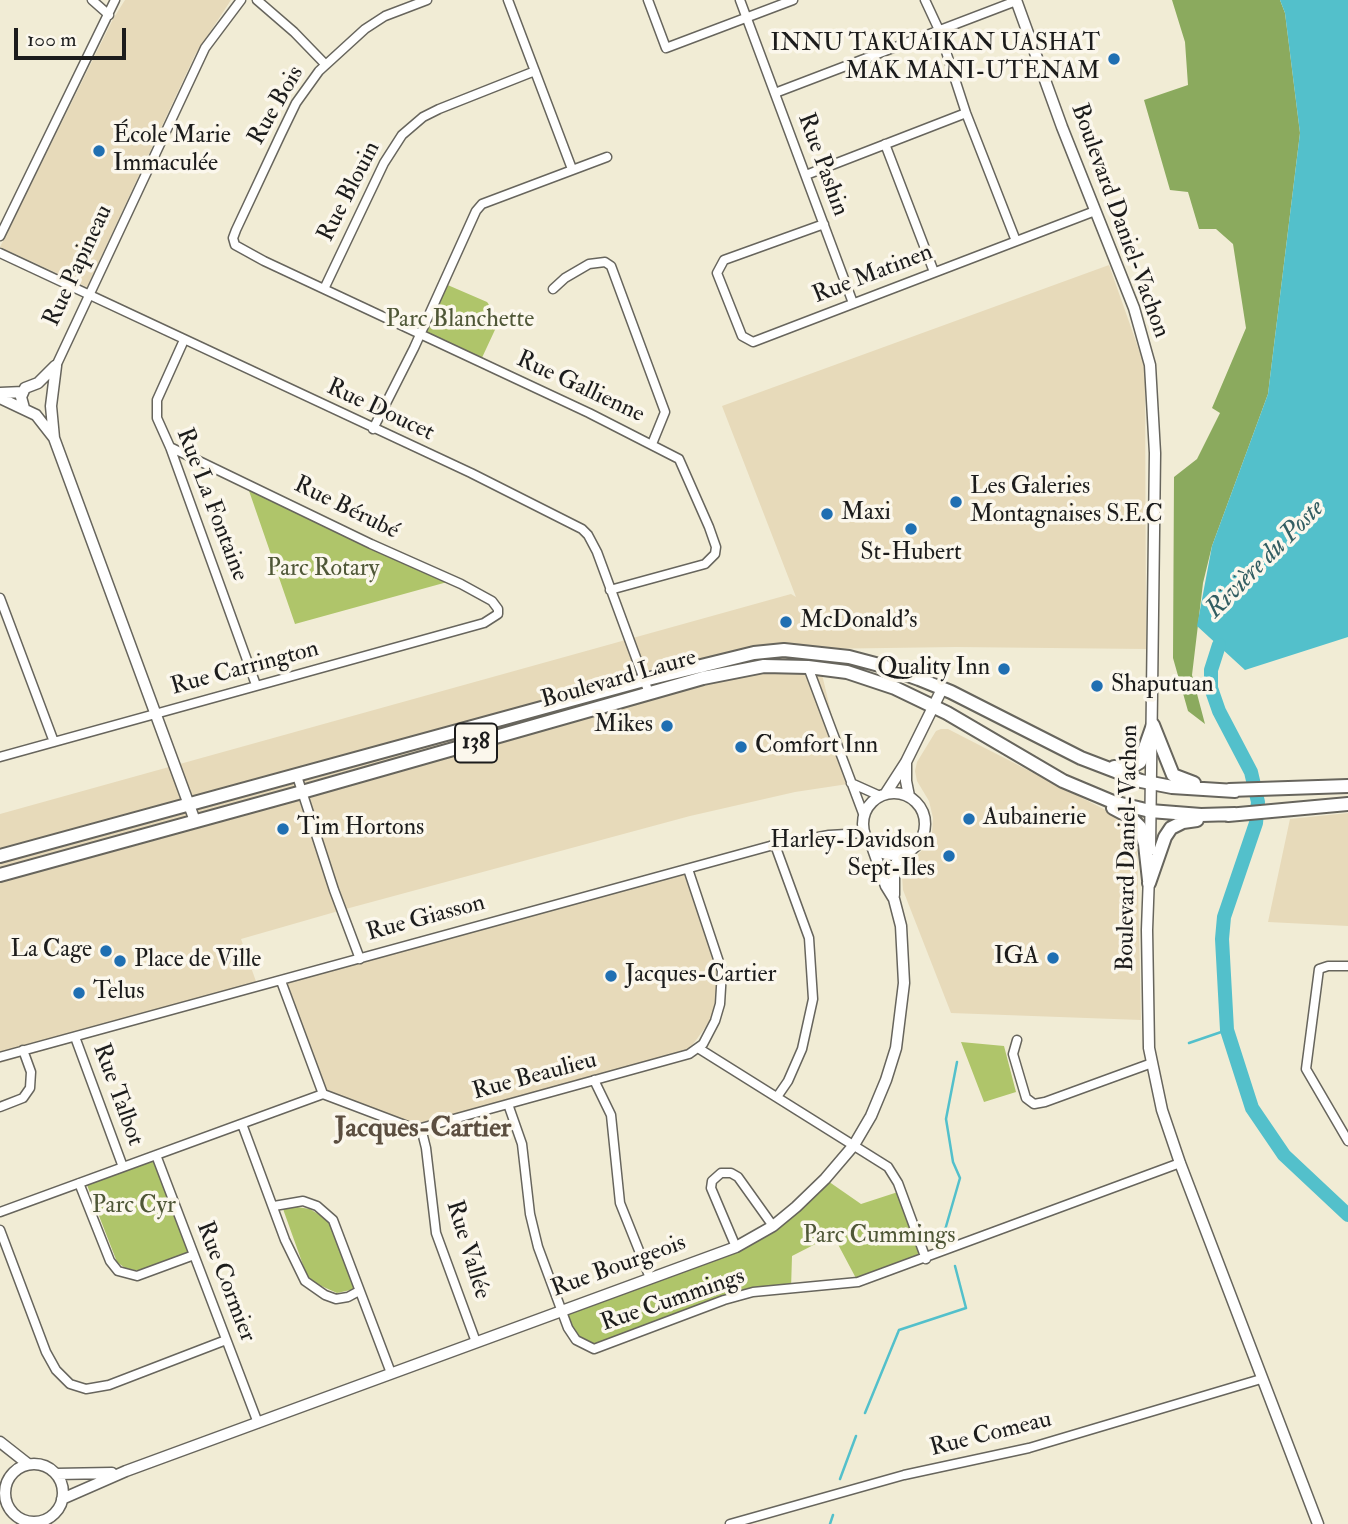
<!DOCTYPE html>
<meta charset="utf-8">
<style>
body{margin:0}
#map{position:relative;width:1348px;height:1524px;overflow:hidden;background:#f1ecd5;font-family:"IM FELL Double Pica",serif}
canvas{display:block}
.scale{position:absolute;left:14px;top:28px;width:112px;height:32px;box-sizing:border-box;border:4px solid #1c1c1c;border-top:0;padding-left:9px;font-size:21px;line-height:24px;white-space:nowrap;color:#1c1c1c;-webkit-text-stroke:5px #fbf7ec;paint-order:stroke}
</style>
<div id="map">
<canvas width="1348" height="1524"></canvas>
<div class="scale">100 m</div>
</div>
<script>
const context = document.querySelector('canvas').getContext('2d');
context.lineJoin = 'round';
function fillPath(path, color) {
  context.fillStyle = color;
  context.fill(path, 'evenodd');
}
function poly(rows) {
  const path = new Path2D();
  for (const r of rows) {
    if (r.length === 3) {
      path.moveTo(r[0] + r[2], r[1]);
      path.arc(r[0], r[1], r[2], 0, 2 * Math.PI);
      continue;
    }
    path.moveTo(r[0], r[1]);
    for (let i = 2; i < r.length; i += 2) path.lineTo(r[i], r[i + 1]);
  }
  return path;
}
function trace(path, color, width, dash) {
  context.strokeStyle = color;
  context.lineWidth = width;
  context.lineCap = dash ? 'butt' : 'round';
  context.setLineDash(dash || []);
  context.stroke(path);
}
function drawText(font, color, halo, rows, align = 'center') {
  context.font = font + ' "IM FELL Double Pica",serif';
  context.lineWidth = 7;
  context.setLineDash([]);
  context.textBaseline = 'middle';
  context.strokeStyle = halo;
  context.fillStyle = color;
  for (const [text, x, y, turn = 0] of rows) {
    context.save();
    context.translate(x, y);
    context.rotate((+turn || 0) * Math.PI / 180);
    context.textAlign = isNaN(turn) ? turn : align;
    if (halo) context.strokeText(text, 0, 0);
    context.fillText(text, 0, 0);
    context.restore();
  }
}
fillPath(poly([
 [125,0,231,0,195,55,87,287,0,247,113,19],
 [1109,265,1145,367,1146,649,956,647,816,649,848,784,795,792,690,816,342,910,241,939,259,990,0,1063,0,814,791,594,796,597,722,406],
 [941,729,948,729,1123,819,1130,827,1137,842,1141,1020,951,1013,903,890,902,876,906,867,927,845,932,834,933,818,929,801,917,781,915,771,917,762,936,731],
 [1348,813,1348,926,1268,922,1290,819],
 [686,874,717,969,715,1007,710,1021,688,1051,422,1125,404,1122,325,1091,284,982]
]), '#e7daba');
fillPath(poly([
 [443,283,487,302,500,319,480,362,418,332],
 [247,485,451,581,295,624],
 [961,1042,1004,1046,1016,1092,984,1102],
 [154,1160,190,1252,144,1270,134,1270,125,1268,117,1262,87,1185],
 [825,1179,861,1204,901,1191,926,1259,858,1282,833,1235,792,1256,791,1289,753,1292,594,1349,581,1344,562,1310,755,1237],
 [291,1206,310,1209,329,1221,355,1289,337,1293,317,1284,307,1276,283,1209]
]), '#afc56a');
fillPath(poly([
 [1172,0,1280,0,1285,13,1300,133,1268,394,1212,546,1203,583,1192,675,1205,724,1188,711,1173,658,1174,477,1197,459,1220,413,1212,408,1246,328,1233,244,1216,229,1199,229,1188,192,1170,190,1144,100,1188,85,1185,42]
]), '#8baa5e');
fillPath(poly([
 [1280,0,1348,0,1348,637,1245,670,1197,626,1212,546,1268,394,1300,133,1285,13]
]), '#53c0cb');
trace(poly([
 [1189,1043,1227,1030],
 [945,1230,960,1178,953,1162,946,1119,957,1062],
 [865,1413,899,1330,966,1308,955,1266],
 [840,1479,856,1436],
 [830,1524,833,1515]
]), '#53c0cb', 2.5);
trace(poly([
 [1219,645,1211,670,1211,688,1219,711,1251,772,1258,802,1256,823,1224,917,1222,939,1227,1030,1252,1108,1284,1155,1348,1215]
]), '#53c0cb', 14);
const minor = poly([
 [92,0,109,15],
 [257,0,294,32,325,64],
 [427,0,385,16,365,29,319,71,296,103,281,134,236,230,233,238,235,245,264,261,589,413,679,459,709,527,716,547,715,554,705,564,610,590],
 [508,0,572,169],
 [648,0,666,48,793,0],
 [740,0,853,303],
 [925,0,939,30,966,113,1016,241],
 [775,93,1016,1],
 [885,144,934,272],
 [806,175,966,113],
 [824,224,724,260,717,273,742,336,753,342,1095,211],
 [0,236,115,0],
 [0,253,471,473,582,529,588,535,597,552,649,693],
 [324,289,384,163,402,135,423,117,439,109,535,71],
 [553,289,565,278,589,264,605,262,611,266,665,412,652,444],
 [184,340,157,400,157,418,170,447,256,685],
 [56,366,205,48,241,0],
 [373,429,414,348,476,211,482,204,607,157],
 [0,598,54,742],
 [808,667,864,816],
 [0,757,484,623,498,614,498,609,492,601,461,584,371,544,170,447],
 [297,776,334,890,360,959],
 [851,783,880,796],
 [775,845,809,938,813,999,802,1049,788,1081,777,1097],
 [1348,966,1328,966,1319,969,1306,1069,1348,1141],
 [281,981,323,1094],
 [75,1037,123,1167],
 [1017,1040,1013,1054,1026,1098,1034,1104,1045,1102,1152,1063],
 [698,1048,888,1167,898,1183,926,1259],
 [0,1057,770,846,829,835,864,833],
 [594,1080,611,1115,620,1203,650,1278],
 [508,1104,522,1144,530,1214,538,1247,568,1328,576,1340,594,1349,724,1300,753,1292,858,1282,1180,1163],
 [0,1107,23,1098,30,1088,31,1072,23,1050],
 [242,1124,285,1240,305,1281,325,1295,336,1299,348,1297,359,1291],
 [421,1128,426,1148,436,1233,476,1342],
 [156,1155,258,1423],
 [79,1183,110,1261,118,1271,137,1276,194,1255],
 [274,1206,303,1201,317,1206,333,1220,391,1373],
 [0,1212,323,1094,410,1127,421,1128,689,1054,703,1044,715,1021,720,1004,722,971,688,869],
 [0,1230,46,1352,56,1370,70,1384,86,1389,109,1385,226,1340],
 [736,1247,711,1188,712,1181,721,1173,731,1173,738,1177,773,1226],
 [730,1524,904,1475,1029,1448,1261,1379]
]);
const tertiary = poly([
 [1016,0,1062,127,1134,308,1150,365,1155,453,1150,850],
 [56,366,51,406,54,438,195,821],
 [0,393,23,392],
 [0,398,36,415,54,438],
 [24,408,21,397,25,388,38,383,55,366],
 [906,763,906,781,909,796],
 [894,824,31],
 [886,793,906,762,942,689],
 [1149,875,1147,930,1149,1048,1162,1110,1180,1163,1318,1524],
 [894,895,894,871,897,861,905,854],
 [0,1442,28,1464],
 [34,1493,29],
 [56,1474,112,1473],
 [62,1499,126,1471,736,1247,773,1226,796,1207,825,1179,854,1145,871,1116,886,1080,896,1048,904,983,901,926,894,899,886,886,872,846]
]);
const trunk = poly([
 [1153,725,1173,775,1194,783],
 [1114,767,1130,768,1140,762,1153,725],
 [1229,790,1348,786],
 [1113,808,1130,817,1140,827,1145,844,1149,880],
 [1228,815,1348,804],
 [0,856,644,680,754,653,784,650,849,657,883,666,919,679,951,692,1081,758,1141,781,1172,787,1235,791],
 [0,875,302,792,703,678,764,666,808,667,847,672,895,688,947,713,1063,781,1113,802,1150,811,1201,815,1235,814],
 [1149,883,1165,837,1171,828,1183,822,1197,820]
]);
trace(minor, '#67655d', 11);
trace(tertiary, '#67655d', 13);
trace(trunk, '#67655d', 16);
trace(minor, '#fff', 8);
trace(tertiary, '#fff', 10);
trace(trunk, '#fff', 12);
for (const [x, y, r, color] of [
 [1114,59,7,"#1f6fb2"],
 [99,151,7,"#1f6fb2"],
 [956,502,7,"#1f6fb2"],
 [827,514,7,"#1f6fb2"],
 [911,529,7,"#1f6fb2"],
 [786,622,7,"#1f6fb2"],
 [1004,669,7,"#1f6fb2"],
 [1097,686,7,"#1f6fb2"],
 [667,726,7,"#1f6fb2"],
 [741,747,7,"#1f6fb2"],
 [969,819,7,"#1f6fb2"],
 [283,829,7,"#1f6fb2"],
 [949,856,7,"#1f6fb2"],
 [106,951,7,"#1f6fb2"],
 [1053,958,7,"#1f6fb2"],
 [120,961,7,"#1f6fb2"],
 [611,976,7,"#1f6fb2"],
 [79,993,7,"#1f6fb2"]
]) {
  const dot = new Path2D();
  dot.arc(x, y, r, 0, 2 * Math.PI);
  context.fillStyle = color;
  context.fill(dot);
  trace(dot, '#fbf7ec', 2.5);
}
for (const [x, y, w] of [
 [476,743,42]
]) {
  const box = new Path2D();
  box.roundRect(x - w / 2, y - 19.5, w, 39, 5);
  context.fillStyle = '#fbf7ec';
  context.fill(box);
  trace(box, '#1c1c1c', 2);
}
drawText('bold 23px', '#1c1c1c', null, [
 ["138",476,743]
]);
drawText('24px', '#1c1c1c', '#fbf7ec', [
 ["INNU TAKUAIKAN UASHAT",1100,45,"right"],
 ["MAK MANI-UTENAM",1100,73,"right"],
 ["École Marie",113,137],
 ["Immaculée",113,165],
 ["Les Galeries",970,488],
 ["Montagnaises S.E.C",970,516],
 ["Maxi",841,514],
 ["St-Hubert",911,554,"center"],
 ["McDonald's",800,622],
 ["Quality Inn",990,669,"right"],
 ["Shaputuan",1111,686],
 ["Mikes",653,726,"right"],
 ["Comfort Inn",755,747],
 ["Aubainerie",983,819],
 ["Tim Hortons",297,829],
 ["Harley-Davidson",935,842,"right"],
 ["Sept-Iles",935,870,"right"],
 ["La Cage",92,951,"right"],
 ["IGA",1039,958,"right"],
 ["Place de Ville",134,961],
 ["Jacques-Cartier",625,976],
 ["Telus",93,993]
], 'left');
drawText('24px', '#1c1c1c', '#fbf7ec', [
 ["Rue Bois",277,106,-60],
 ["Rue Pashin",822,165,70],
 ["Rue Blouin",350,192,-63],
 ["Boulevard Daniel-Vachon",1119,221,70],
 ["Rue Papineau",79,266,-65],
 ["Rue Matinen",873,275,-21],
 ["Rue Gallienne",580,388,25],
 ["Rue Doucet",380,411,25],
 ["Rue La Fontaine",211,505,69],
 ["Rue Bérubé",346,509,26],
 ["Rue Carrington",245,669,-15],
 ["Boulevard Laure",619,680,-16],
 ["Boulevard Daniel-Vachon",1129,848,-89],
 ["Rue Giasson",426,919,-15],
 ["Rue Beaulieu",535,1077,-15],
 ["Rue Talbot",117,1095,70],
 ["Rue Vallée",467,1250,73],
 ["Rue Bourgeois",619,1267,-20],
 ["Rue Cormier",225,1282,69],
 ["Rue Cummings",673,1301,-19],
 ["Rue Comeau",991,1435,-14]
]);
drawText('24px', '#4f5737', '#fbf7ec', [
 ["Parc Blanchette",460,321],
 ["Parc Rotary",323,570],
 ["Parc Cyr",134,1207],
 ["Parc Cummings",879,1237]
]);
drawText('italic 26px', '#325e62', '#fbf7ec', [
 ["Rivière du Poste",1266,560,-45]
]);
drawText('bold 28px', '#5b4e40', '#fbf7ec', [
 ["Jacques-Cartier",423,1130]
]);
</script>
